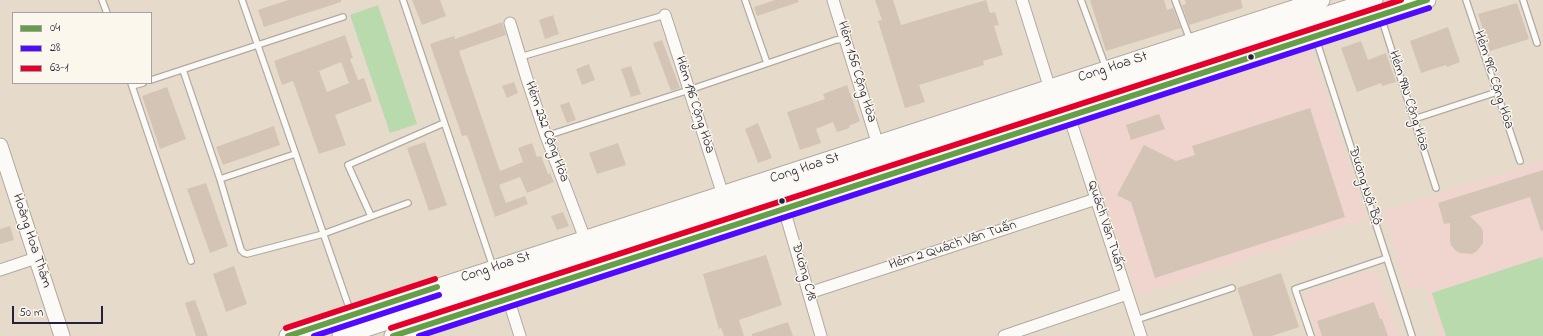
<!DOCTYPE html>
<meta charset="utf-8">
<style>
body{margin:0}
#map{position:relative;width:1543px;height:336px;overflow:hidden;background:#e6dbcb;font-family:"Indie Flower",sans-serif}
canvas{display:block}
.legend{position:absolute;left:12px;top:12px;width:140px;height:72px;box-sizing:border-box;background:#fbf7ec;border:1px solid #a4a2a5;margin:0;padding:5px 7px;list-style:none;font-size:12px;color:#22223b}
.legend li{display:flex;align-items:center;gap:8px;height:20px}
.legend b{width:20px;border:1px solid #a4a2a5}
.scale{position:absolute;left:12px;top:306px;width:91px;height:18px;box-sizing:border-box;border:2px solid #22223b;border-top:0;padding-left:5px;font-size:12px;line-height:14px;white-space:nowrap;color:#22223b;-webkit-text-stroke:3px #fbf7ec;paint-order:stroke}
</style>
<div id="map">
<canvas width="1543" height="336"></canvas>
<ul class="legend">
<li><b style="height:5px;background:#65a049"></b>04</li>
<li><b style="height:5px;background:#4f0aff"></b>28</li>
<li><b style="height:5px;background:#e4002b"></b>63-1</li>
</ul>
<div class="scale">50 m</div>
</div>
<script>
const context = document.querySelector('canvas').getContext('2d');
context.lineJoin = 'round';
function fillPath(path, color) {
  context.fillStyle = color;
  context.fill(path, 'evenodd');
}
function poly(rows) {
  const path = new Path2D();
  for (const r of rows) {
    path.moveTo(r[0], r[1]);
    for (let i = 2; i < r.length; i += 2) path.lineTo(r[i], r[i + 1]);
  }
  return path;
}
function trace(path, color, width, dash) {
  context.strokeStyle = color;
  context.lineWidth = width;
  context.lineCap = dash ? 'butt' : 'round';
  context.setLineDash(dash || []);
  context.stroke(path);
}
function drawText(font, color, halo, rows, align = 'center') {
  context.font = font + ' "Indie Flower",sans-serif';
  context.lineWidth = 3;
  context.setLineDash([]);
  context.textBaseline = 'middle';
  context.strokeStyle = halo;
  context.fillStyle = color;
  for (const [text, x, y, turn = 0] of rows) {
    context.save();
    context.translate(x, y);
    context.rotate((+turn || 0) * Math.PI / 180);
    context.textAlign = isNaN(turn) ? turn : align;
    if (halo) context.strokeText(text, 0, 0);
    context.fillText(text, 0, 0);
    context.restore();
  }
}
fillPath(poly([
 [1310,48,1367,219,1137,296,1080,125],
 [1543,161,1543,336,1441,336,1424,285,1408,290,1382,211],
 [1377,269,1399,336,1317,336,1303,294]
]), '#efd5cd');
fillPath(poly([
 [378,5,417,124,390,133,350,15],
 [1542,257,1543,261,1543,336,1446,336,1432,293]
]), '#b8daad');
fillPath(poly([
 [288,0,341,0,341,2,264,27,258,10],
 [412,0,440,0,446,16,422,25],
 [775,0,798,0,799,2,757,16,754,7],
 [875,0,893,0,901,25,986,0,990,13,995,12,999,25,994,26,1003,55,983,61,984,65,919,85,925,102,905,108,878,21,882,20],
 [1090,0,1164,0,1167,10,1173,8,1181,28,1106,51],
 [1185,0,1241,0,1243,8,1189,25,1182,5,1186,4],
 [1517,3,1529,39,1490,51,1478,14],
 [553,15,559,34,545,39,539,20],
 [502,22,506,35,459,51,500,171,523,162,518,148,532,143,537,157,541,156,548,174,550,173,554,182,527,193,520,177,499,185,506,203,525,196,528,204,495,217,467,135,462,136,430,44,454,36,455,39],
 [1448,27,1460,62,1447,67,1446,65,1421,73,1410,41],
 [345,35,353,58,350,59,358,80,364,78,372,101,335,115,346,145,319,154,293,81,282,85,274,61],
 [341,62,349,83,327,92,319,71],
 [662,40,680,88,671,91,653,43],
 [1361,41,1368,60,1386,53,1396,82,1382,86,1381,83,1357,92,1341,48],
 [589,64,595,80,582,85,576,69],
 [631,66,641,94,631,97,621,69],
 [514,82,518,93,507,98,502,86],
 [847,85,860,121,849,126,850,128,837,132,833,122,816,129,821,143,800,150,787,112,825,99,823,94],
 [167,87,186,139,160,149,142,96],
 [569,102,576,120,567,123,560,105],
 [1310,108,1345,217,1155,278,1131,202,1117,195,1144,145,1176,161,1195,155,1192,146],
 [1159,114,1165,129,1131,140,1126,125],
 [758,123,772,158,758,163,745,129],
 [274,126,280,145,223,165,216,147],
 [425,142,447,205,429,211,407,148],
 [618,143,626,165,597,174,589,153],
 [1543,170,1543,230,1541,231,1530,197,1470,216,1481,227,1483,232,1483,243,1477,251,1472,254,1460,253,1455,250,1451,245,1450,239,1450,223,1444,224,1438,203],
 [206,183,228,246,210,253,187,189],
 [563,212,569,226,557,230,551,216],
 [10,226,14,240,0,244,0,229],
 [766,255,782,305,739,320,744,336,724,336,721,328,719,329,703,274],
 [234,266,247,304,226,312,213,274],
 [1281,273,1299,327,1272,336,1253,336,1237,288],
 [195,300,208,336,196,336,185,303],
 [1374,302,1380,319,1382,319,1388,336,1322,336,1317,321],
 [788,322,793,336,752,336,752,334]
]), '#d4c4b6');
const lane = poly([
 [102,0,107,13],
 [242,0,351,313],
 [403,0,493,267],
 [745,0,767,63],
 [1081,0,1106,68],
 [1175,0,1190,40],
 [1466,0,1520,161],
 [1523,0,1537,43],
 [1381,17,1436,188],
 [1316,39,1412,336],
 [520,57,665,15],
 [183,70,220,179,241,250,244,253,247,254,323,234,408,203],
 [151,80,343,17],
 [131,83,191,261],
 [132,86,143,83],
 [1414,119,1497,92],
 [546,136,689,90,836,40,846,39],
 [220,179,295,154],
 [371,216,348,165,444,123],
 [1136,320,1232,288],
 [1311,336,1295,289,1387,258]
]);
const street = poly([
 [833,0,878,145],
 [1022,0,1050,89],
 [665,15,723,195],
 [510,23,526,76,546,136,585,239],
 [1069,116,1141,336],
 [784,209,821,336],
 [0,270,36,258],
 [809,293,1096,199],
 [508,298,520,336],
 [1004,336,1127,294]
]);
const secondary = poly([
 [0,146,62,336]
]);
const primary = poly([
 [288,336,1321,0],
 [341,336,1374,0],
 [393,336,1427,0]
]);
trace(lane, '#b1aaa2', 8);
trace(street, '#b1aaa2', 13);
trace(secondary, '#b1aaa2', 17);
trace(primary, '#b1aaa2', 19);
trace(lane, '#fbfaf7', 5.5);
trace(street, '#fbfaf7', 11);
trace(secondary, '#fbfaf7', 15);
trace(primary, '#fbfaf7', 17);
trace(poly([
 [288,336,437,287],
 [393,336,1427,0]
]), '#65a049', 6);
trace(poly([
 [314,336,439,295],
 [419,336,1429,8]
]), '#4f0aff', 6);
trace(poly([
 [286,328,435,279],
 [391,328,1401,0]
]), '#e4002b', 6);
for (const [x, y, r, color] of [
 [1251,57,3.5,"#22223b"],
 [782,201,3.5,"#22223b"]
]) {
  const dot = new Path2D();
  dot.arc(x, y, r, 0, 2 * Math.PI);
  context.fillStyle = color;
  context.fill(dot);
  trace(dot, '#fbf7ec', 1.5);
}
drawText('14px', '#22223b', '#fbf7ec', [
 ["Cong Hoa St",1113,68,-18],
 ["Hẻm 156 Cộng Hòa",856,72,73],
 ["Hẻm 99C Cộng Hòa",1493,80,72],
 ["Hẻm 99N Cộng Hòa",1408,101,72],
 ["Hẻm 196 Cộng Hòa",694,105,72],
 ["Hẻm 232 Cộng Hòa",546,132,70],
 ["Cong Hoa St",805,169,-18],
 ["Đường Nội Bộ",1364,186,72],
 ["Quách Văn Tuấn",1105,226,72],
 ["Hoàng Hoa Thám",31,241,72],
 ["Hẻm 2 Quách Văn Tuấn",953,246,-18],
 ["Cong Hoa St",496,268,-18],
 ["Đường C18",803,272,74]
]);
</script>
